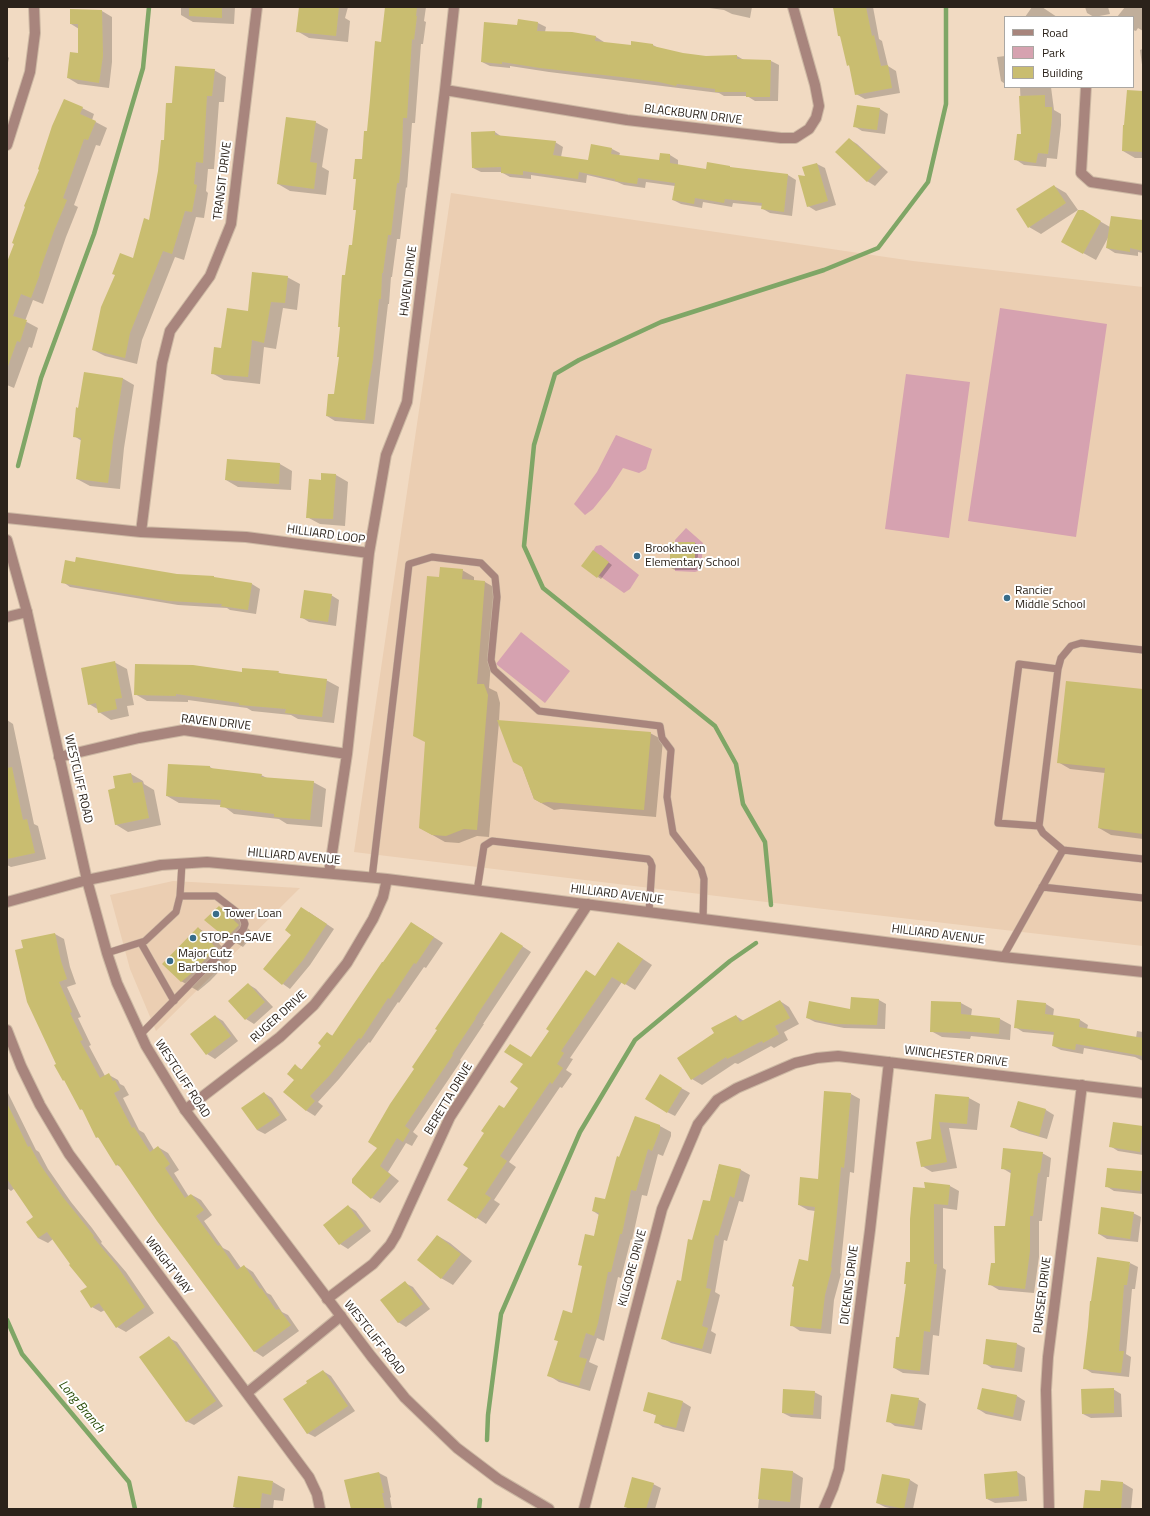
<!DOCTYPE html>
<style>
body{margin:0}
#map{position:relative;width:1150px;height:1516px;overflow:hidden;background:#f1dac2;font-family:"Titillium Web",sans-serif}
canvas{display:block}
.frame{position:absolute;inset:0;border:8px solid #2b221a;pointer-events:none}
.legend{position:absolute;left:1004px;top:16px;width:130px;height:72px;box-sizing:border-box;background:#fff;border:1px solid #aaa7a3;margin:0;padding:5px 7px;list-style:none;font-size:12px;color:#2b221a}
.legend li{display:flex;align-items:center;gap:8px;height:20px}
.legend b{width:20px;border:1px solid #aaa7a3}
</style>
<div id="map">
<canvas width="1150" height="1516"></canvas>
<div class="frame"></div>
<ul class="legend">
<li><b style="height:5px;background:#a8857d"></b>Road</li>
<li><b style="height:11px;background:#d6a2b0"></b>Park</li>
<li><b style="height:11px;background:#c9bd70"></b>Building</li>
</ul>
</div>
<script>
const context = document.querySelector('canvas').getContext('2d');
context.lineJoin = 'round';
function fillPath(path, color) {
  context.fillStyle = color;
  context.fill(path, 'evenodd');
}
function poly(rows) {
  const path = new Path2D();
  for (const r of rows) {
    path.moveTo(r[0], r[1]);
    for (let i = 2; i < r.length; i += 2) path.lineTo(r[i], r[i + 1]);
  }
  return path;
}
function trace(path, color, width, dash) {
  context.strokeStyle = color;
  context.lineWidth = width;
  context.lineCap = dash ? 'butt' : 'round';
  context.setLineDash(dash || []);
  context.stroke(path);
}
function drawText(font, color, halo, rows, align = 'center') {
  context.font = font + ' "Titillium Web",sans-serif';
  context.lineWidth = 4;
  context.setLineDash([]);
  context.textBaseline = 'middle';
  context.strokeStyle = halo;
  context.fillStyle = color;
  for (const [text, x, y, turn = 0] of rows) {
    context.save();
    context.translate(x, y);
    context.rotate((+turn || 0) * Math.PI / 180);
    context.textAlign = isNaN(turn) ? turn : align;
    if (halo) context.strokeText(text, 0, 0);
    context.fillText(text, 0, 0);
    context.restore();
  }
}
fillPath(poly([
 [451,193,913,261,1143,287,1143,946,832,910,354,852],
 [173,881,300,888,156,1031,130,969,110,895]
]), '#ebceb2');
fillPath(poly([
 [1000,308,1107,324,1076,537,968,521],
 [906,374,970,382,949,538,885,529],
 [616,435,652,449,646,469,639,473,623,468,610,488,593,509,585,515,574,504,597,472],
 [686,528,703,543,701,570,695,572,675,571,675,540],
 [601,545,639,575,630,589,624,593,584,565,596,546],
 [521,632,570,671,545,703,496,664]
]), '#d6a2b0');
fillPath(poly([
 [181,7,235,7,234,24,193,22,181,15],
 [300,7,348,7,345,18,350,21,348,42,309,38,297,31],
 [385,7,426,7,424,21,426,22,423,44,421,44,415,123,412,123,407,188,406,187,400,239,397,239,392,277,391,277,389,304,388,304,374,424,335,421,327,416,335,395,340,357,346,276,353,246,357,211,354,209,357,180,354,178,363,160,382,43,386,8],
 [702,7,752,7,750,18,732,14,724,10],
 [832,7,873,7,879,39,882,41,888,66,896,71,900,93,865,99,856,94,851,66,848,65,842,37,839,36,834,9],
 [1032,7,1042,7,1057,17,1025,17],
 [1084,7,1108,7,1110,14,1094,17,1087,13,1085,7],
 [1125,7,1143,7,1143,31,1138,28,1136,31,1133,30,1133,17,1117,17],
 [71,10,102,11,112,17,112,62,109,88,78,84,68,78,79,54,79,29,71,24],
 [538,23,546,27,545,32,596,37,604,42,603,43,631,46,632,42,653,45,660,49,683,54,706,57,737,56,744,60,771,61,779,65,778,101,755,101,747,96,724,96,719,93,549,72,510,66,510,68,490,66,482,62,518,26],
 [1143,49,1143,72,1140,50],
 [7,56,9,58,7,67],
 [1005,56,1005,84,1001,81,997,57],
 [214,70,226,77,224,102,219,102,214,169,208,169,206,191,208,193,204,218,196,217,184,260,175,257,142,340,137,364,105,356,93,350,150,221,165,141],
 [1020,87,1051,87,1054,110,1061,114,1061,125,1057,159,1047,158,1046,167,1024,165,1015,159,1022,135],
 [1143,92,1143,158,1135,158,1123,151],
 [82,108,94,114,92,120,107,128,100,146,96,145,74,205,78,207,66,237,43,304,33,300,25,321,38,328,32,348,29,347,14,388,7,385,7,265],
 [880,109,888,114,885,134,862,131,854,126],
 [315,122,328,129,322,167,329,171,326,195,290,191,278,184],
 [495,132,502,137,555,142,563,147,561,157,589,161,612,149,620,153,619,156,660,161,661,154,670,155,678,160,678,165,707,170,730,167,732,168,788,175,796,180,792,216,770,213,763,209,763,206,733,203,732,207,703,202,702,208,681,204,673,200,675,186,646,182,645,188,624,185,617,182,587,175,586,183,531,175,531,179,510,177,501,172,481,172,473,168],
 [849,139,857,144,888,172,875,186,867,181],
 [817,164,825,168,836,205,816,211,808,206],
 [1054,186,1066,193,1078,210,1041,234,1029,227],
 [1082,211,1110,227,1143,221,1143,253,1138,252,1138,256,1115,253,1107,248,1109,236,1096,260,1074,248],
 [287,277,300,284,297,310,283,308,276,349,264,347,260,384,224,380,212,373,222,349,249,312],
 [122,378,134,385,124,448,120,489,90,486,77,479,82,441,74,436],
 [280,464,292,471,291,490,238,487,226,480],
 [336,475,348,482,345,526,320,524,307,517,322,481],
 [695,543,698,545,698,570,675,570,671,568],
 [597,554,612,565,601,579,598,577],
 [462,570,474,577,474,581,485,582,497,589,489,688,497,692,500,703,499,721,650,733,663,740,656,817,561,809,554,810,534,799,522,766,499,722,489,837,477,836,459,843,445,842,420,828,440,578],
 [177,575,252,584,260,589,256,614,230,610,227,608,178,605,70,587,63,582],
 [331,595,339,600,336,626,309,622,301,617],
 [114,662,127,669,134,705,127,706,129,716,111,720,99,712,99,710,89,704],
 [243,669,278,672,283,675,326,680,339,687,334,723,298,719,291,715,252,711,247,708,188,700,188,702,147,701,135,694,243,673],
 [1143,690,1143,839,1111,835,1099,828,1105,773,1070,769,1058,762],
 [7,720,13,724,34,824,38,826,46,859,11,867,7,865],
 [210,767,213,769,261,775,267,778,313,782,326,789,322,827,287,824,279,819,234,814,222,805,179,803,167,796],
 [131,774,143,781,144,784,154,790,161,825,128,832,115,824,116,789,114,777],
 [219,907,235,916,254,934,243,947,226,937],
 [309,912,334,929,310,965,290,989,283,984,293,934],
 [198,928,214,938,232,958,210,981,198,991,181,981],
 [420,928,443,943,426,968,424,967,399,1003,398,1002,370,1043,369,1042,339,1079,318,1102,323,1106,315,1116,307,1111,285,1092,295,1080,295,1066,303,1070,322,1046,327,1033,333,1036],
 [55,934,64,939,70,967,76,984,67,987,81,1017,78,1018,91,1045,89,1046,105,1076,109,1075,118,1080,120,1084,124,1086,129,1095,123,1098,139,1130,144,1133,154,1150,158,1147,168,1153,179,1170,174,1173,189,1197,192,1195,201,1200,212,1215,204,1221,223,1248,229,1251,241,1268,244,1266,253,1272,267,1293,271,1295,282,1312,288,1315,299,1331,263,1357,254,1351,122,1168,117,1165,101,1139,97,1137,84,1111,81,1109,56,1065,58,1064,24,949],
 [510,938,531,952,483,1024,484,1024,460,1060,461,1061,413,1132,418,1136,412,1146,406,1143,388,1172,399,1181,380,1203,372,1198,353,1183,379,1148],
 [628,949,652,965,635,990,622,982,570,1058,573,1059,566,1070,572,1074,562,1088,560,1087,509,1162,516,1167,494,1200,500,1204,486,1224,449,1199,520,1087,532,1058,596,977],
 [248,984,256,989,273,1007,254,1024,246,1019],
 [879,1000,886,1004,885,1029,844,1028,815,1022,807,1018,851,1010],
 [780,1001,789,1007,799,1024,784,1032,788,1040,774,1048,771,1046,738,1064,735,1063,702,1085,692,1079,715,1034,736,1016,744,1021],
 [932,1002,961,1003,972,1009,971,1016,1000,1019,1011,1025,1010,1040,971,1036,970,1039,942,1037,931,1031],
 [1046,1004,1054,1009,1053,1016,1080,1020,1088,1025,1087,1029,1136,1038,1137,1031,1143,1032,1143,1061,1135,1057,1084,1048,1083,1054,1061,1050,1053,1046,1055,1035,1023,1032,1015,1027],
 [215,1016,223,1021,238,1041,215,1059,207,1054],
 [660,1076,690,1093,675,1116,667,1112],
 [7,1091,36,1150,39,1152,48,1169,71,1202,92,1228,102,1242,101,1243,126,1272,154,1313,126,1332,117,1327,105,1310,101,1312,92,1307,88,1287,53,1239,48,1243,38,1238,35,1217,15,1188,11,1191,7,1188],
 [264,1093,272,1098,287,1120,265,1134,257,1130],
 [851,1094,860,1099,854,1173,850,1172,840,1273,841,1274,834,1300,831,1334,800,1331,791,1325,809,1263,815,1211,808,1210,799,1205,819,1180],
 [936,1095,969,1098,980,1104,977,1130,949,1128,957,1168,932,1172,922,1166,932,1140],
 [1018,1102,1046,1110,1054,1115,1047,1139,1019,1131,1011,1126],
 [635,1117,660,1126,671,1132,671,1136,663,1156,658,1154,647,1196,642,1195,632,1240,631,1239,621,1278,618,1277,604,1341,597,1338,589,1362,598,1366,590,1391,559,1382,548,1375,559,1342,555,1339,573,1314,594,1238,599,1215,593,1211,605,1201],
 [1114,1123,1143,1127,1143,1155,1118,1151,1110,1146],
 [1042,1153,1051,1158,1049,1177,1047,1177,1042,1221,1039,1221,1039,1257,1034,1293,999,1290,989,1284,1006,1227,1012,1174,1002,1168],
 [719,1165,741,1170,750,1175,743,1202,739,1201,727,1241,724,1240,715,1292,720,1295,711,1331,716,1334,711,1354,671,1343,662,1338,682,1282,693,1241,710,1203],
 [1141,1172,1143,1173,1143,1194,1114,1191,1106,1186],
 [950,1186,959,1191,957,1210,943,1208,943,1268,946,1270,939,1336,933,1335,929,1375,903,1373,894,1368,900,1338,907,1284,906,1284,926,1189],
 [348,1206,356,1211,371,1231,348,1249,340,1244,325,1225],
 [1133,1213,1141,1217,1138,1242,1107,1239,1099,1234],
 [438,1236,450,1243,472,1261,453,1285,441,1278],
 [1130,1263,1138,1267,1135,1289,1132,1289,1126,1354,1131,1357,1129,1377,1092,1373,1084,1368],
 [405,1283,413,1287,430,1309,406,1327,398,1322],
 [169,1338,177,1342,223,1406,194,1425,186,1421],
 [1017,1344,1025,1348,1022,1372,992,1368,984,1363],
 [323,1371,331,1376,355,1411,315,1437,307,1433,309,1383],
 [1113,1389,1121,1394,1122,1417,1091,1418,1083,1414],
 [814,1392,822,1396,821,1419,791,1417,783,1413],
 [1017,1396,1025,1401,1021,1421,986,1414,978,1409],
 [918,1399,926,1404,922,1430,895,1426,888,1421],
 [683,1402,691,1407,684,1432,663,1427,655,1422,657,1416,644,1410],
 [762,1469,793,1472,803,1478,800,1508,798,1509,758,1509],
 [1017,1472,1025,1477,1027,1501,995,1503,987,1499],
 [379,1473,387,1477,391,1497,390,1498,392,1509,352,1509],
 [883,1475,910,1480,918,1485,913,1509,894,1509,885,1507,877,1503],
 [1102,1481,1123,1483,1133,1489,1131,1509,1085,1509,1101,1492],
 [273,1482,285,1489,283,1501,274,1500,273,1509,238,1509,234,1507],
 [653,1484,661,1488,655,1509,629,1509,625,1506]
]), '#0003');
trace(poly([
 [18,466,41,378,94,234,143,68,149,7],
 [771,905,765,842,743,804,736,764,715,726,543,588,524,546,534,445,555,374,579,360,661,322,824,270,878,248,928,182,946,104,946,7],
 [7,1320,22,1354,129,1482,135,1509],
 [487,1440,488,1415,501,1314,580,1132,635,1040,730,961,756,943],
 [479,1509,480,1500]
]), '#7fa666', 4.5);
fillPath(poly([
 [189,7,222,7,222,18,189,16],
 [299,7,339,7,336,36,296,32],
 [385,7,417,7,416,16,417,16,414,40,412,39,407,118,403,118,402,153,399,183,397,183,391,235,388,235,383,273,382,273,381,299,379,299,373,360,368,389,365,420,326,416,328,394,334,394,339,357,337,357,340,327,338,327,342,275,345,275,349,245,352,245,356,210,353,210,356,179,353,179,355,159,362,159,364,131,367,131,370,100,375,41,381,42],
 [833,7,866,7,872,36,874,35,881,66,888,65,892,88,855,95,849,65,847,66,840,36,838,36],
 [70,9,102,10,103,56,99,83,67,78,70,52,78,53,78,24,70,24],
 [518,19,538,22,537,31,572,32,596,36,595,41,631,45,631,41,653,44,653,46,683,53,706,56,737,55,737,59,771,60,770,97,746,97,746,92,715,92,715,89,677,84,676,86,659,82,621,77,540,68,502,62,502,64,481,62,484,22,517,25],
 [175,66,215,69,212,96,207,96,203,163,196,162,194,184,197,185,192,212,185,211,172,254,163,251,130,333,125,358,92,350,101,307,115,275,112,274,120,253,133,258,144,218,149,220,158,171,161,140,164,140,166,103,172,103],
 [1127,90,1143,91,1143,152,1122,151,1123,125,1124,125],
 [1045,95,1045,107,1052,107,1052,119,1048,154,1038,153,1036,163,1014,160,1017,134,1021,134,1019,96],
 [64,99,83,107,80,114,96,121,88,140,84,139,63,198,67,200,54,231,39,273,40,274,31,298,21,294,13,316,27,320,20,342,17,341,8,366,7,366,7,262,14,244,12,243,25,207,24,206,39,170,38,169,52,126],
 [857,105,880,108,877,130,853,127],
 [286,117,316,121,310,162,317,163,314,189,277,184],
 [495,131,495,135,556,141,553,155,588,160,591,144,612,148,611,154,659,160,660,153,670,154,670,163,706,169,707,162,730,166,730,167,788,174,784,212,761,209,762,203,725,199,724,203,695,198,694,204,672,200,675,183,638,178,637,184,615,181,615,179,579,172,578,179,523,171,523,175,501,173,501,167,472,168,471,132],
 [849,138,881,167,867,182,835,152],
 [817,163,828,201,807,207,798,175,805,176,802,167],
 [1054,185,1066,203,1028,228,1016,209],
 [1078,210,1083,210,1101,221,1083,254,1061,242],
 [1111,216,1143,220,1143,251,1130,248,1130,252,1106,248],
 [252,272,288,276,285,303,271,302,264,343,252,340,248,377,211,374,214,347,221,348,227,308,248,311],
 [84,372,123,378,113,441,108,483,76,479,81,438,73,437,76,407,78,408],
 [227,459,280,463,279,484,225,480],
 [321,473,336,474,333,519,306,518,309,479,321,480],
 [670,542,695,542,695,568,670,568],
 [593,550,609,562,597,578,581,566],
 [76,557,177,574,214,576,214,577,252,583,248,610,221,606,222,604,169,601,61,583,65,560,75,562],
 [440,567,463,569,462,579,485,581,477,684,484,684,488,695,477,830,464,829,446,836,432,835,419,828,425,742,413,736,427,576,439,577],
 [304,590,332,594,328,622,300,618],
 [115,661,122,698,115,699,117,709,98,713,96,703,88,705,81,668],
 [135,664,193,665,242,672,242,668,279,671,278,673,327,679,322,717,285,713,286,709,239,705,239,703,176,694,176,696,134,695],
 [1066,681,1143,689,1143,834,1098,828,1105,768,1057,763],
 [497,720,651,732,644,810,548,802,541,803,534,799,522,767,513,762],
 [168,764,210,766,210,768,262,774,261,777,314,781,310,820,274,817,274,814,220,807,221,800,166,796],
 [12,767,23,820,27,819,35,853,7,859,7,768],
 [131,773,133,783,142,782,149,818,115,825,108,790,115,788,113,776],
 [219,906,239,925,226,938,204,920],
 [301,907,327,924,303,960,282,985,263,969,291,935,285,930],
 [411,922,434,937,416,964,414,963,390,999,388,998,361,1039,359,1038,330,1075,310,1096,315,1101,306,1111,283,1092,294,1080,287,1074,295,1064,301,1070,321,1046,318,1043,327,1032,332,1036,382,962,383,962],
 [198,927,216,948,193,972,181,982,162,964],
 [501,932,523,946,475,1018,476,1018,452,1054,453,1055,405,1126,410,1130,403,1142,397,1138,380,1166,391,1175,371,1199,352,1183,352,1179,377,1148,368,1142,390,1104,414,1069,412,1067,437,1030,435,1029],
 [55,933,61,961,67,979,59,982,72,1012,70,1013,83,1040,80,1041,100,1078,109,1073,113,1081,115,1080,120,1090,114,1093,132,1128,134,1127,150,1152,158,1146,170,1164,165,1168,185,1198,191,1194,204,1210,196,1216,218,1246,220,1245,237,1270,244,1265,260,1289,261,1288,276,1310,279,1309,291,1325,254,1352,157,1221,118,1164,116,1166,98,1137,96,1138,82,1109,80,1110,64,1080,63,1081,54,1065,56,1064,27,1002,15,950,23,948,21,940],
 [618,942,643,959,625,985,612,977,561,1051,564,1053,557,1064,563,1068,552,1084,550,1082,500,1156,507,1161,485,1194,491,1198,476,1219,447,1200,468,1168,463,1165,484,1133,481,1131,499,1105,504,1108,518,1088,510,1082,523,1064,504,1052,510,1044,531,1057,549,1031,546,1029,586,970,595,976],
 [248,983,265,1002,245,1020,228,1001],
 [851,997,879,999,877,1025,835,1024,806,1018,809,1001,850,1009],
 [780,1000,790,1018,775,1026,779,1034,763,1043,762,1041,727,1059,726,1057,691,1080,677,1058,714,1033,711,1028,736,1015,740,1022],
 [1017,1000,1046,1003,1045,1014,1080,1019,1079,1027,1143,1038,1143,1056,1076,1044,1075,1050,1052,1046,1054,1032,1014,1028],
 [931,1001,961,1002,961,1014,1000,1018,999,1034,960,1031,960,1033,930,1032],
 [215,1015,231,1036,206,1055,190,1034],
 [660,1074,682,1088,667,1113,645,1099],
 [824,1091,851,1093,844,1168,841,1167,836,1223,831,1267,832,1268,825,1295,821,1329,790,1326,794,1287,792,1286,799,1259,808,1261,815,1207,798,1205,800,1177,818,1179],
 [264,1092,280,1115,257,1130,241,1108],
 [935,1094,969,1097,967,1124,939,1122,947,1162,921,1167,916,1142,931,1139],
 [1018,1101,1046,1109,1039,1136,1010,1127],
 [7,1103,28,1147,30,1146,39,1163,62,1196,83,1222,94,1236,93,1237,117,1266,145,1307,116,1328,99,1303,91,1308,80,1291,87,1287,69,1265,70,1264,47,1232,38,1238,26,1222,33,1217,7,1179],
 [635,1116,660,1125,660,1130,652,1151,648,1149,636,1191,631,1190,622,1234,620,1234,611,1272,608,1272,598,1323,594,1336,586,1333,579,1357,587,1359,579,1386,547,1376,558,1341,554,1340,563,1310,572,1313,582,1266,578,1265,585,1234,594,1236,599,1213,592,1211,595,1197,605,1199,617,1156,619,1157],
 [1113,1122,1143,1126,1140,1152,1109,1147],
 [1003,1148,1043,1152,1040,1173,1038,1173,1033,1216,1030,1216,1030,1251,1025,1289,988,1285,991,1263,995,1263,994,1226,1005,1226,1011,1170,1001,1169],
 [719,1164,741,1169,734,1198,730,1196,718,1236,715,1235,706,1288,711,1289,702,1326,708,1328,702,1349,661,1339,677,1280,681,1281,688,1239,692,1240,703,1200,710,1201],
 [1107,1168,1142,1171,1140,1191,1105,1187],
 [924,1182,950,1185,948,1205,934,1204,934,1264,937,1264,930,1332,924,1331,920,1371,893,1368,896,1337,899,1337,906,1284,904,1284,906,1262,910,1262,910,1219,913,1187,925,1188],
 [348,1205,364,1226,339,1245,323,1225],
 [1101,1207,1134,1212,1130,1239,1098,1234],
 [437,1235,461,1254,441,1279,417,1260],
 [1097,1257,1130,1262,1127,1285,1124,1285,1119,1351,1124,1351,1121,1373,1083,1369,1088,1327,1090,1301,1091,1301],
 [405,1281,423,1304,398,1323,380,1300],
 [169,1336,216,1401,186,1422,139,1357],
 [986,1339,1017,1343,1014,1368,983,1364],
 [323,1370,348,1406,307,1434,283,1399,307,1383,306,1381],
 [982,1388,1017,1395,1013,1417,977,1409],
 [1114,1388,1114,1413,1082,1414,1081,1389],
 [783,1389,815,1391,813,1415,782,1413],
 [648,1392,683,1401,676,1428,654,1423,656,1415,643,1411],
 [891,1394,919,1398,914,1426,886,1422],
 [761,1468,793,1471,790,1502,758,1499],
 [1017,1471,1019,1496,986,1499,984,1474],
 [379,1472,384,1493,382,1493,385,1509,351,1509,344,1480],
 [882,1474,910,1479,904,1509,876,1503],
 [238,1476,273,1481,271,1495,262,1493,260,1509,233,1507],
 [632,1477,654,1483,646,1509,632,1509,624,1507],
 [1101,1480,1123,1482,1121,1509,1083,1509,1085,1490,1100,1491]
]), '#c9bd70');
const service = poly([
 [1039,826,998,823,1019,664,1058,669],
 [1063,850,1043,833,1039,826,1058,669,1061,658,1071,646,1081,643,1143,650],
 [372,878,409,564,432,557,481,563,495,577,497,597,491,660,494,670,539,711,660,726,662,738,671,750,667,797,673,833,701,869,704,879,703,919],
 [1042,887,1143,898],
 [477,891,484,846,492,841,648,859,650,861,652,866,649,912],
 [141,943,174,1001],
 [107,953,145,941,176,912,180,896,182,863],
 [1003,957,1063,850,1143,859],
 [140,1035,243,930,245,924,242,916,216,896,180,896]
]);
const minor = poly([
 [1086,87,1081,173,1091,182,1143,190],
 [445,90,627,120,781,138,795,138,809,129,816,118,819,106,815,85,793,7],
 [7,145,30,72,35,33,34,7],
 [7,518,141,532,246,537,369,553],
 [141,532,162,363,170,331,210,276,231,224,257,7],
 [7,617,27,612],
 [59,757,139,738,184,730,347,754],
 [329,873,347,754,369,553,386,455,407,402,445,90,454,7],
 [87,880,161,865,207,862,387,879,1003,957,1143,972],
 [7,1030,21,1066,40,1105,69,1154,309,1477,317,1494,320,1509],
 [185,1110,280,1037,314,1005,347,963,373,919,383,897,387,879],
 [327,1299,373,1264,390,1245,396,1235,450,1117,588,904],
 [247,1393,341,1316],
 [584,1509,662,1209,698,1124,717,1100,737,1088,795,1063,817,1058,838,1056,1143,1093],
 [824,1509,833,1488,839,1469,870,1230,889,1062],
 [1049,1509,1046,1390,1048,1357,1082,1085]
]);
const tertiary = poly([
 [7,540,27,612,87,880,107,953,117,983,146,1046,185,1110,371,1356,405,1398,457,1448,498,1479,549,1509],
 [7,902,87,880]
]);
trace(service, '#cdb9a4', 8);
trace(minor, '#cdb9a4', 12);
trace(tertiary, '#cdb9a4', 12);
trace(service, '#a8857d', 7);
trace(minor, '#a8857d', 10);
trace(tertiary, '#a8857d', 10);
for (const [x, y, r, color] of [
 [637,556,4,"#386c89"],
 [1007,598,4,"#386c89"],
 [216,914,4,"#386c89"],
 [193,938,4,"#386c89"],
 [170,961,4,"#386c89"]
]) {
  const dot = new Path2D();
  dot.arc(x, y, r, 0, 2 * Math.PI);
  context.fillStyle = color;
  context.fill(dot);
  trace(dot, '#fff', 1.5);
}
drawText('12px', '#2b221a', '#fff', [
 ["BLACKBURN DRIVE",693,115,7],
 ["TRANSIT DRIVE",223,181,-83],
 ["HAVEN DRIVE",409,281,-83],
 ["HILLIARD LOOP",326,535,8],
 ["RAVEN DRIVE",216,723,6],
 ["WESTCLIFF ROAD",78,779,77],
 ["HILLIARD AVENUE",294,857,5],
 ["HILLIARD AVENUE",617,895,7],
 ["HILLIARD AVENUE",938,935,7],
 ["RUGER DRIVE",279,1017,-42],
 ["WINCHESTER DRIVE",956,1057,7],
 ["WESTCLIFF ROAD",182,1079,57],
 ["BERETTA DRIVE",449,1099,-59],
 ["WRIGHT WAY",168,1266,53],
 ["KILGORE DRIVE",633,1268,-75],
 ["DICKENS DRIVE",850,1285,-83],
 ["PURSER DRIVE",1043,1295,-83],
 ["WESTCLIFF ROAD",374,1338,52]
]);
drawText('12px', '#2b221a', '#fff', [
 ["Brookhaven",645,549],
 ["Elementary School",645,563],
 ["Rancier",1015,591],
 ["Middle School",1015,605],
 ["Tower Loan",224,914],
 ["STOP-n-SAVE",201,938],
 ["Major Cutz",178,954],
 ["Barbershop",178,968]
], 'left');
drawText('italic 13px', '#294d07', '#fff', [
 ["Long Branch",81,1407,50]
]);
</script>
